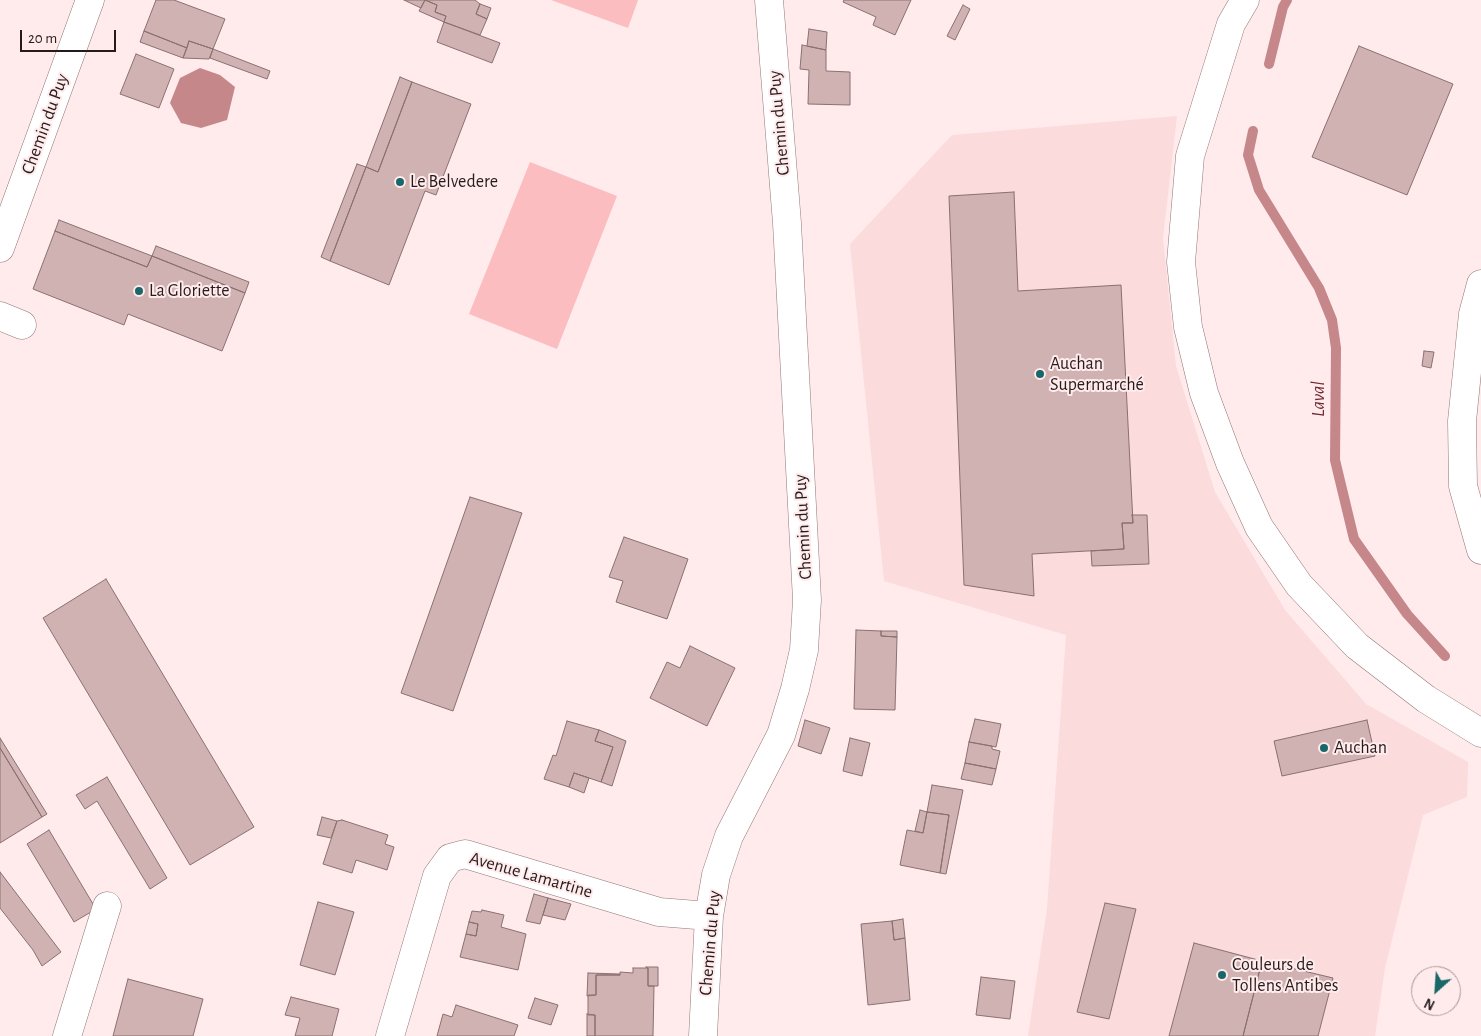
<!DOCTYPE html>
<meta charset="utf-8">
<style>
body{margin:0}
#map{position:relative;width:1481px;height:1036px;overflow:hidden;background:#ffebec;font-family:"Alegreya Sans",sans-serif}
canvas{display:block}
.north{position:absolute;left:1411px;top:966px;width:50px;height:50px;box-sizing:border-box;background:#ffebec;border:1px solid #a89898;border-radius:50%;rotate:206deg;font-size:14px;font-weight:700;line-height:20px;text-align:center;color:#261b1b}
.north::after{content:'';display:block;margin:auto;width:18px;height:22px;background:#196768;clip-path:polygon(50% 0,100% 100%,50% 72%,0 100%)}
.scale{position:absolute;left:20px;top:30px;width:96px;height:22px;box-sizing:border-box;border:2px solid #261b1b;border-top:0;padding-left:6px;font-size:15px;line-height:18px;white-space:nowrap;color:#261b1b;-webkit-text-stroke:4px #ffebec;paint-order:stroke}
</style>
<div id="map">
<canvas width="1481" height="1036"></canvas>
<div class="north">N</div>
<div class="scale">20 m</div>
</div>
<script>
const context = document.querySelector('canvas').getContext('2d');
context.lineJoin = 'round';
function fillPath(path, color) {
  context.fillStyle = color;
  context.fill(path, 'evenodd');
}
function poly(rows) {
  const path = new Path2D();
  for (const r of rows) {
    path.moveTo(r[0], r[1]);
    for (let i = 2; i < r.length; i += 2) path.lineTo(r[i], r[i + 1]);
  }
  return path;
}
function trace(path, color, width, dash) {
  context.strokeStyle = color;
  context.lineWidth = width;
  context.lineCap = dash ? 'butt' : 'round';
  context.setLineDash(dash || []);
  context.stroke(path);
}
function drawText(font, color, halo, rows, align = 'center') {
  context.font = font + ' "Alegreya Sans",sans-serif';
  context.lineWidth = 4;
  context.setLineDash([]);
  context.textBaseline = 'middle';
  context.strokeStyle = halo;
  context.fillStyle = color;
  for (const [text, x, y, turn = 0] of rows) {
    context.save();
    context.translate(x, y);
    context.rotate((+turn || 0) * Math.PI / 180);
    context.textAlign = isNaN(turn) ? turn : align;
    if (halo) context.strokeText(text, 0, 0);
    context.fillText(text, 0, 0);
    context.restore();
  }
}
fillPath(poly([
 [1177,116,1163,238,1176,366,1215,492,1285,610,1366,704,1468,762,1467,797,1423,815,1385,968,1375,1036,1028,1036,1047,909,1066,635,884,581,850,244,952,135]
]), '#fbdbdb');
fillPath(poly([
 [551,0,638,0,628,28],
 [530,162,617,196,557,349,469,314]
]), '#fbbdbf');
fillPath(poly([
 [200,68,220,75,235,87,227,120,201,128,181,123,170,103,180,78]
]), '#c5878a');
trace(poly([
 [1269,64,1283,7,1287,0],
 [1253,131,1248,155,1259,190,1319,288,1332,320,1336,348,1335,460,1354,539,1407,614,1445,656]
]), '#c5878a', 10);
const building = poly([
 [156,0,174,0,225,19,213,49,189,41,187,48,144,31,156,0],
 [404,0,425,0,421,8,404,0],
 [425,0,437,5,435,12,446,16,444,22,419,11,425,0],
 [425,0,475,0,480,4,476,14,487,19,480,35,444,22,446,16,435,12,437,5,425,0],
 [844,0,911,0,895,35,873,25,876,17,843,2,844,0],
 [480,4,491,8,487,19,476,14,480,4],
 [963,5,970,9,955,40,947,36,963,5],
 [444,22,500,43,492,63,437,42,444,22],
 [809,29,827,32,826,50,807,46,809,29],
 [144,31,187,48,183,58,140,42,144,31],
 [189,41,213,49,209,59,183,58,189,41],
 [802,45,826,50,826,71,850,72,850,105,808,104,809,70,800,69,802,45],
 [1359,46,1453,84,1407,195,1312,157,1359,46],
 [213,49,270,71,267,79,210,58,213,49],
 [136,54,174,69,159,108,120,94,136,54],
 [400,77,412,82,378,172,366,167,400,77],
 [412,82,471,104,436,195,425,191,389,285,330,261,366,167,378,172,412,82],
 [357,164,366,167,330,261,321,257,357,164],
 [1014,192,1018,291,1121,285,1133,523,1122,523,1124,549,1032,554,1034,596,964,585,949,196,1014,192],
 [59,220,152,256,147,267,55,231,59,220],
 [55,231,147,267,152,256,245,293,222,351,128,314,124,325,33,289,55,231],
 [156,246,249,282,245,293,152,256,156,246],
 [1424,351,1434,352,1431,368,1422,366,1424,351],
 [470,497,522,513,453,711,401,693,470,497],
 [1132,515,1147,515,1149,564,1092,566,1091,551,1124,549,1122,523,1133,523,1132,515],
 [624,537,688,559,667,619,616,602,623,581,609,577,624,537],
 [106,579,254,827,190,865,43,618,106,579],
 [856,630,881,631,881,636,897,637,895,710,854,709,856,630],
 [881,631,897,631,897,637,881,636,881,631],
 [690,646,735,668,707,726,650,698,667,662,680,668,690,646],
 [975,719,1001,724,996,747,969,742,975,719],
 [805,720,830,728,821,754,798,746,805,720],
 [1367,720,1375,756,1282,776,1274,741,1367,720],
 [567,721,599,730,595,741,613,747,601,782,574,773,569,787,544,779,553,755,556,756,567,721],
 [599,730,626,741,612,786,601,782,613,747,595,741,599,730],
 [0,738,47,814,42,817,0,748,0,738],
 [850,738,870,743,862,776,843,771,850,738],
 [969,742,992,746,992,749,1000,751,996,769,965,763,969,742],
 [0,748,42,817,0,843,0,748],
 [965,763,996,769,992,785,961,779,965,763],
 [574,773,589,778,584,793,569,787,574,773],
 [107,777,167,878,150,889,97,801,85,809,76,795,107,777],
 [932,785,963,790,946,874,940,873,949,815,927,812,932,785],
 [920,810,927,812,923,833,915,831,920,810],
 [927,812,949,815,940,873,900,865,907,830,923,833,927,812],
 [322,817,337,821,331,838,317,835,322,817],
 [342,820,388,835,385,844,394,847,387,870,356,860,352,873,323,864,337,821,342,820],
 [49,830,96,909,74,922,27,844,49,830],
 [0,872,61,952,42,966,33,950,0,908,0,872],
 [534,894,548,898,540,924,526,921,534,894],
 [548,898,571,904,565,920,543,915,548,898],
 [318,902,354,912,335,975,300,965,318,902],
 [1105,903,1136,909,1109,1019,1077,1012,1105,903],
 [482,910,504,915,501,927,526,934,518,970,460,957,466,934,476,936,478,924,469,922,472,911,481,912,482,910],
 [903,919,905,938,894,940,892,921,903,919],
 [892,921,894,940,905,938,910,1000,868,1005,861,924,892,921],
 [469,922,478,924,476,936,466,934,469,922],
 [1194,943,1262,961,1243,1036,1169,1036,1194,943],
 [1262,961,1333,978,1318,1036,1243,1036,1262,961],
 [646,967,658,967,658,986,648,986,648,968,646,967],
 [633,968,648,968,648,986,654,986,653,1036,595,1036,595,1015,588,1015,588,995,596,995,596,975,620,975,620,972,633,973,633,968],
 [588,973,620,974,620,975,596,975,596,995,587,996,588,973],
 [981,977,1015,981,1010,1019,976,1015,981,977],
 [128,979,203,999,193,1036,113,1036,128,979],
 [291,997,339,1009,332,1036,295,1036,300,1018,285,1015,291,997],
 [535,998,558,1005,551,1025,528,1018,535,998],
 [456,1005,518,1025,514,1036,437,1036,443,1014,452,1017,456,1005],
 [587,1014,595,1015,595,1036,587,1036,587,1014]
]);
fillPath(building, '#d0b2b2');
trace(building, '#8b7070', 1);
const minor = poly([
 [0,248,90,0],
 [0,316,22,325],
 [67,1036,107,906],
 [390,1036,437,876,450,858,465,854,659,912,709,916],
 [703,1036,709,916,716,875,729,836,781,735,795,689,804,650,807,600,787,223,769,0]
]);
const primary = poly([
 [1245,0,1231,24,1190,156,1181,262,1188,327,1204,393,1230,463,1259,527,1299,585,1357,646,1426,699,1481,733],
 [1481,284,1473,314,1462,421,1463,486,1481,550]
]);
trace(minor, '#937677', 29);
trace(primary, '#937677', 29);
trace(minor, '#fff', 28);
trace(primary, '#fff', 28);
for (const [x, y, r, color] of [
 [400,182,5,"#196768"],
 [139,291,5,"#196768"],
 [1040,374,5,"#196768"],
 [1324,748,5,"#196768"],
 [1222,975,5,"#196768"]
]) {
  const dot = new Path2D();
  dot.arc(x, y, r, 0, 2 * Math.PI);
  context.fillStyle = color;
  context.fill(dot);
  trace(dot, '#ffebec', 2);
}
drawText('18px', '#261b1b', '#ffebec', [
 ["Chemin du Puy",779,123,-95],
 ["Chemin du Puy",45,124,-70],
 ["Chemin du Puy",803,527,-93],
 ["Avenue Lamartine",531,875,16],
 ["Chemin du Puy",710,943,-85]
]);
drawText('18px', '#261b1b', '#ffebec', [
 ["Le Belvedere",410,182],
 ["La Gloriette",149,291],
 ["Auchan",1050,364],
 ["Supermarché",1050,385],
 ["Auchan",1334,748],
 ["Couleurs de",1232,965],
 ["Tollens Antibes",1232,986]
], 'left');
drawText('italic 19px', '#722831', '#ffebec', [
 ["Laval",1318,399,-90]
]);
</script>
